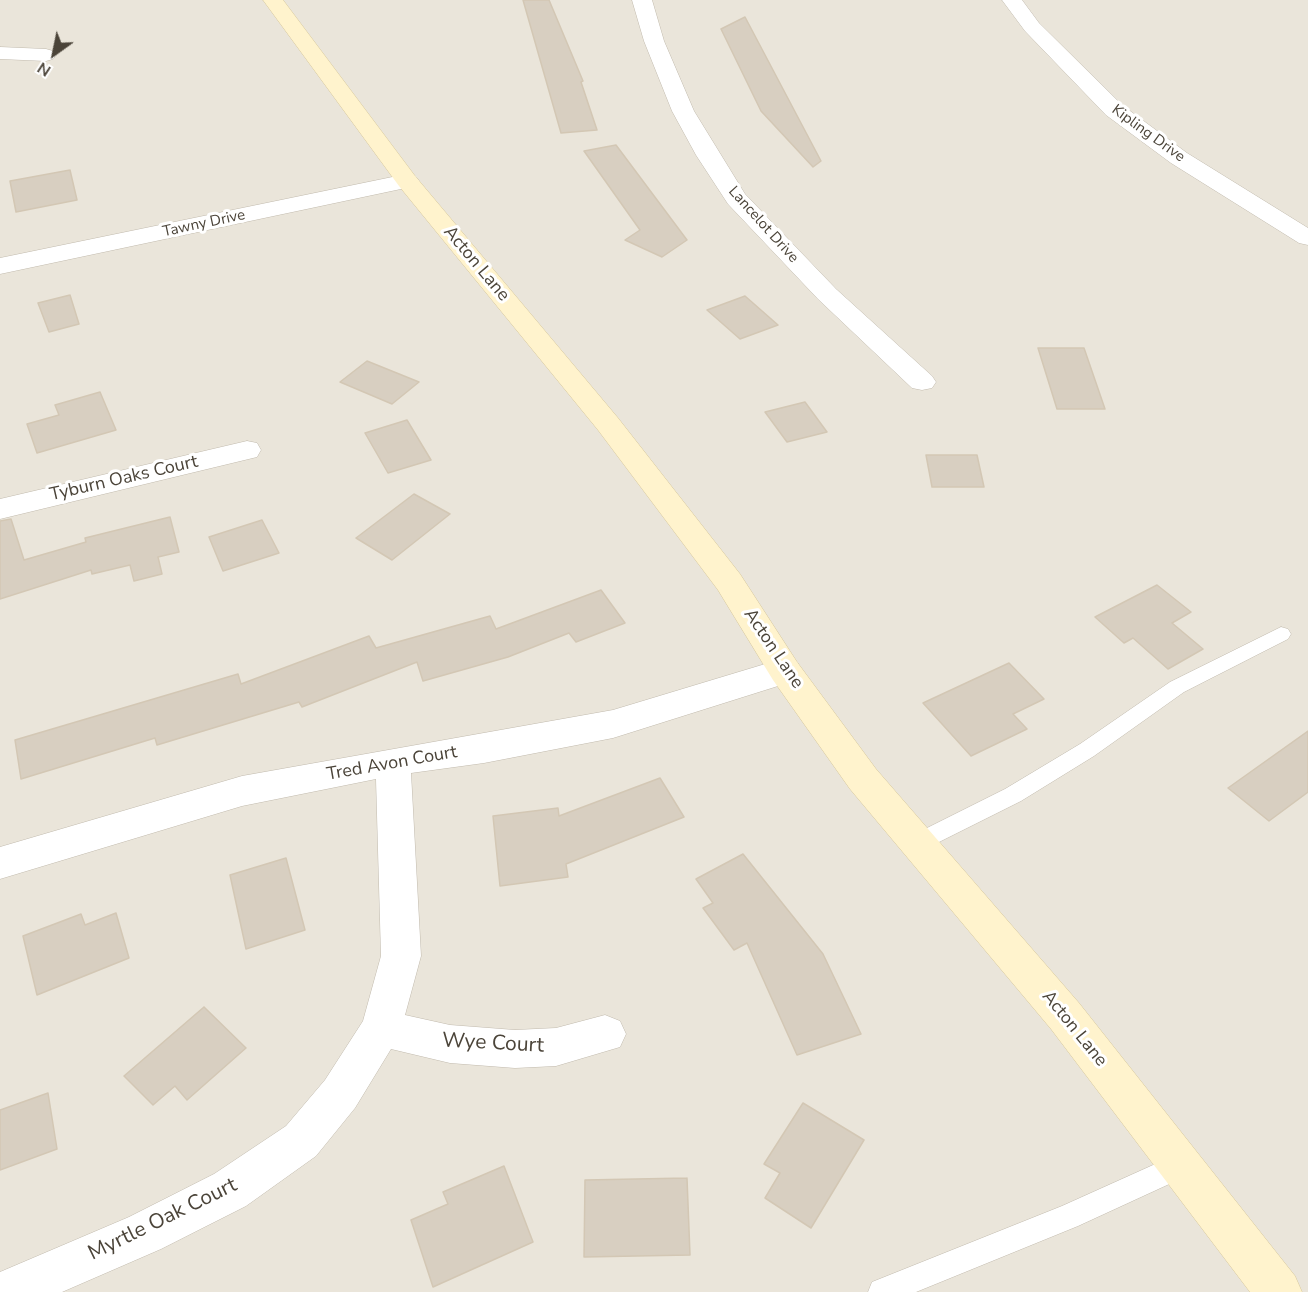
<!DOCTYPE html>
<style>
body{margin:0}
#map{position:relative;width:1308px;height:1292px;overflow:hidden;background:#f6f3ec;font-family:"Nunito Sans",sans-serif}
canvas{display:block}
.north{position:absolute;left:24px;top:24px;width:60px;height:60px;-webkit-text-stroke:4px #fff;paint-order:stroke;rotate:213deg;font-size:16px;font-weight:700;line-height:24px;text-align:center;color:#4b4439}
.north::after{content:'';display:block;margin:auto;width:21px;height:27px;background:#4b4439;clip-path:polygon(50% 0,100% 100%,50% 72%,0 100%)}
</style>
<div id="map">
<canvas width="1308" height="1292"></canvas>
<div class="north">N</div>
</div>
<script>
const context = document.querySelector('canvas').getContext('2d');
context.lineJoin = 'round';
function fillPath(path, color) {
  context.fillStyle = color;
  context.fill(path, 'evenodd');
}
function poly(rows) {
  const path = new Path2D();
  for (const r of rows) {
    path.moveTo(r[0], r[1]);
    for (let i = 2; i < r.length; i += 2) path.lineTo(r[i], r[i + 1]);
  }
  return path;
}
function trace(path, color, width, dash) {
  context.strokeStyle = color;
  context.lineWidth = width;
  context.lineCap = dash ? 'butt' : 'round';
  context.setLineDash(dash || []);
  context.stroke(path);
}
function drawText(font, color, halo, rows, align = 'center') {
  context.font = font + ' "Nunito Sans",sans-serif';
  context.lineWidth = 6;
  context.setLineDash([]);
  context.textBaseline = 'middle';
  context.strokeStyle = halo;
  context.fillStyle = color;
  for (const [text, x, y, turn = 0] of rows) {
    context.save();
    context.translate(x, y);
    context.rotate((+turn || 0) * Math.PI / 180);
    context.textAlign = isNaN(turn) ? turn : align;
    if (halo) context.strokeText(text, 0, 0);
    context.fillText(text, 0, 0);
    context.restore();
  }
}
fillPath(poly([
 [0,0,1308,0,1308,1292,0,1292]
]), '#eae5da');
const building = poly([
 [523,0,549,0,583,81,581,82,597,130,561,133,523,0],
 [745,17,821,161,813,167,761,111,721,29,745,17],
 [616,145,687,240,662,257,625,240,640,230,584,151,616,145],
 [70,170,77,200,16,212,10,181,70,170],
 [70,295,79,324,49,332,38,303,70,295],
 [745,296,778,325,740,339,707,310,745,296],
 [1038,348,1084,348,1105,409,1057,409,1038,348],
 [367,361,419,382,392,404,340,382,367,361],
 [100,392,116,430,37,453,27,424,59,415,55,405,100,392],
 [805,402,827,432,787,442,765,412,805,402],
 [407,420,431,460,388,473,365,433,407,420],
 [926,455,977,455,984,487,932,487,926,455],
 [414,494,450,514,392,560,356,538,414,494],
 [170,517,179,552,158,557,162,574,134,581,130,565,92,574,91,570,0,599,0,521,11,519,24,560,86,542,85,538,170,517],
 [262,520,279,553,223,571,209,537,262,520],
 [1157,585,1191,612,1172,623,1203,649,1168,669,1133,638,1124,643,1095,617,1157,585],
 [601,590,625,623,576,642,569,633,508,657,423,681,417,662,302,707,299,702,157,745,155,738,21,779,15,740,238,674,241,684,369,636,376,648,490,616,496,629,601,590],
 [1009,663,1044,699,1013,714,1027,729,971,756,923,703,1009,663],
 [1308,731,1308,792,1269,821,1228,788,1308,731],
 [660,778,684,817,566,864,568,877,500,886,493,816,558,808,559,816,660,778],
 [743,854,823,954,861,1034,797,1055,747,943,734,950,703,908,713,903,696,879,743,854],
 [286,858,305,930,246,949,230,875,286,858],
 [116,913,129,958,37,995,23,936,81,914,85,925,116,913],
 [204,1007,246,1048,187,1100,175,1086,153,1105,124,1076,204,1007],
 [48,1093,57,1149,0,1170,0,1110,48,1093],
 [803,1103,864,1140,811,1228,765,1198,780,1173,764,1164,803,1103],
 [504,1166,533,1242,433,1287,411,1220,448,1204,443,1192,504,1166],
 [687,1178,690,1255,584,1257,585,1180,687,1178]
]);
fillPath(building, '#d8cfc1');
trace(building, '#d3c7b4', 1.5);
const lane = poly([
 [1281,627,1288,629,1291,634,1288,639,1184,692,1094,756,1021,801,925,849,917,852,909,849,906,843,909,837,1005,789,1080,744,1170,682,1281,627],
 [1182,1152,1191,1156,1195,1165,1191,1174,1078,1226,916,1292,868,1292,872,1282,1062,1206,1182,1152]
]);
const street = poly([
 [632,0,652,0,664,41,694,111,745,194,836,289,932,376,936,382,932,388,922,390,912,388,818,299,728,204,696,155,672,111,644,41,632,0],
 [1002,0,1022,0,1039,23,1122,105,1187,153,1308,228,1308,245,1299,243,1171,163,1106,115,1025,31,1002,0],
 [0,47,46,49,53,51,56,55,53,59,46,61,0,59,0,47],
 [407,174,415,176,419,181,415,186,0,274,0,258,407,174],
 [247,441,257,443,261,450,257,457,0,519,0,499,247,441],
 [785,658,797,662,802,671,797,680,613,738,484,763,411,773,421,956,405,1015,450,1025,515,1030,556,1028,605,1015,620,1021,626,1034,620,1047,556,1066,515,1068,450,1063,391,1049,355,1108,316,1156,246,1206,161,1249,62,1292,0,1292,0,1272,129,1217,214,1174,286,1126,325,1080,363,1021,381,956,376,779,242,806,0,879,0,847,242,776,613,710,785,658]
]);
const secondary = poly([
 [263,0,283,0,415,176,618,418,740,574,797,662,876,769,1079,1003,1295,1276,1302,1292,1250,1292,1051,1029,850,789,773,680,718,590,598,430,399,186,263,0]
]);
trace(lane, '#c2bbae', 1);
trace(street, '#c2bbae', 1);
trace(secondary, '#d6c79b', 1);
fillPath(lane, '#fff');
fillPath(street, '#fff');
fillPath(secondary, '#fff3cd');
drawText('15px', '#4b4439', '#fff', [
 ["Kipling Drive",1148,134,36],
 ["Tawny Drive",204,224,-12],
 ["Lancelot Drive",763,225,48]
]);
drawText('18px', '#4b4439', '#fff', [
 ["Acton Lane",476,264,50],
 ["Tyburn Oaks Court",124,479,-13],
 ["Acton Lane",773,649,56],
 ["Tred Avon Court",392,764,-10],
 ["Acton Lane",1074,1029,51]
]);
drawText('21px', '#4b4439', '#fff', [
 ["Wye Court",493,1044,3],
 ["Myrtle Oak Court",163,1220,-26]
]);
</script>
